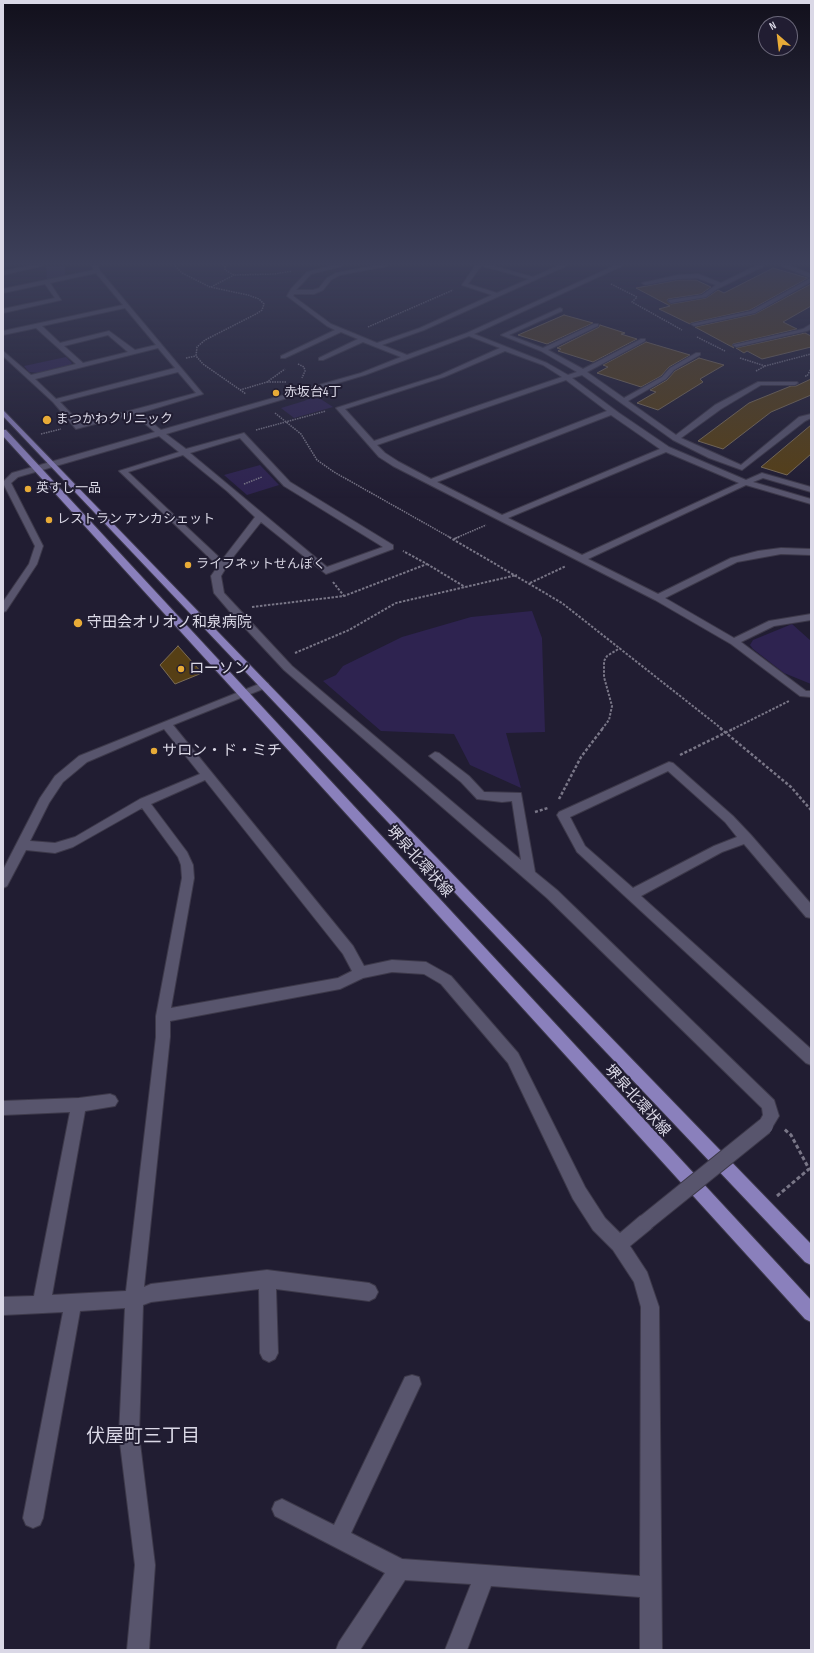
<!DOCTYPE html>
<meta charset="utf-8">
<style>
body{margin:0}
#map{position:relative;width:814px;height:1653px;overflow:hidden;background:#211d32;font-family:"Sofia Sans Condensed",sans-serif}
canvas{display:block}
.frame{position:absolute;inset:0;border:4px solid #dad8e6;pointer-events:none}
.north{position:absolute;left:758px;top:16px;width:40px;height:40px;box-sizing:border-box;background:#211d32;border:1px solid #6b687a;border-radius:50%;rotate:332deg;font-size:11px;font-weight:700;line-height:16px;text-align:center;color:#dad8e6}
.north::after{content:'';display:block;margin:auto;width:14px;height:18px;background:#e8ab37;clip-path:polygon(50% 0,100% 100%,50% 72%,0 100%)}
</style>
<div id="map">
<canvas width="814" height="1653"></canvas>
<div class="frame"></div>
<div class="north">N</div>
</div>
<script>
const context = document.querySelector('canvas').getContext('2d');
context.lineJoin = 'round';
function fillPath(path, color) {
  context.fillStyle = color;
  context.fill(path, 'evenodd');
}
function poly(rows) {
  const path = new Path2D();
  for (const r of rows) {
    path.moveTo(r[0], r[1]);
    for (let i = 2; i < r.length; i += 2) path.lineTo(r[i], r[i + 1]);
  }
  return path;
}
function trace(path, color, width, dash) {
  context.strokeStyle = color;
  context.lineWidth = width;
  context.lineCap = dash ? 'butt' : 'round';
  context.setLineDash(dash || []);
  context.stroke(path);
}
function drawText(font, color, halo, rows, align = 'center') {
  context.font = font + ' "Sofia Sans Condensed","Noto Sans JP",sans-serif';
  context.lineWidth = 4;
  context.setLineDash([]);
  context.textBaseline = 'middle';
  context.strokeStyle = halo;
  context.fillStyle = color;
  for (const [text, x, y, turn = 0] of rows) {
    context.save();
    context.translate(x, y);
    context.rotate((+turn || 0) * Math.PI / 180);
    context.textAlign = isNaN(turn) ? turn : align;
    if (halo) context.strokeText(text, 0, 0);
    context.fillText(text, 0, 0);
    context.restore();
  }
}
fillPath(poly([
 [46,266,65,266,65,276,47,280],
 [66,357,72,363,69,366,38,373,29,372,24,366],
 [316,396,333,407,294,418,281,408,304,401],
 [260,465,279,485,247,495,224,475],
 [532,611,542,638,545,732,506,733,521,788,470,765,454,734,381,731,323,681,336,675,343,666,402,637,471,617],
 [792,624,811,641,811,684,784,673,753,649,750,645,753,640]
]), '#2e2350');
const building = poly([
 [773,268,808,278,750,310,691,323,690,324,659,309,670,306,636,288,678,280,696,280,711,287,701,294,668,299,667,301,671,304,706,298,718,290,724,293,773,268],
 [811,284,811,306,783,322,797,329,733,344,732,345,734,348,695,327,755,314,811,284],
 [564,315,593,323,547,344,518,335,564,315],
 [600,325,625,333,621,334,637,339,593,362,558,351,561,349,557,348,599,327,600,325],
 [805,333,811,336,811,347,762,359,747,351,744,353,736,348,805,333],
 [646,342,690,355,669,367,661,376,641,387,597,373,608,367,603,365,646,342],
 [699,358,724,365,700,379,703,382,658,410,637,403,656,392,650,390,667,380,675,371,699,358],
 [811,379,811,395,771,412,723,449,698,441,749,403,791,386,796,386,811,379],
 [811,425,811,454,787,475,761,467,811,425],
 [178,646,202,673,175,684,160,665,178,646]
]);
fillPath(building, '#563f15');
trace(building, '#7c6d56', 1);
const minor = poly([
 [29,266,41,266,3,275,3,271,29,266],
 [92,266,98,266,100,271,203,394,140,413,161,430,361,373,401,357,363,342,323,360,319,360,319,358,358,339,341,332,285,358,281,358,281,356,335,330,327,326,287,296,291,289,307,272,331,266,342,266,311,274,296,290,313,290,319,288,327,278,336,273,374,266,387,266,340,275,331,280,323,290,314,294,294,294,293,296,331,324,377,343,420,328,492,295,462,285,475,266,481,266,468,284,497,293,529,279,483,266,493,266,533,277,558,266,566,266,424,330,382,345,407,355,467,333,614,266,622,266,474,334,547,363,568,375,577,372,541,351,501,335,560,308,562,309,562,311,509,335,543,348,594,324,598,324,598,326,548,350,583,369,641,339,645,339,645,341,587,372,624,398,662,377,670,368,696,353,700,353,700,355,674,370,666,379,628,401,676,435,715,405,758,382,797,382,798,383,795,385,761,385,721,409,681,438,741,465,799,417,811,414,811,418,805,421,742,470,709,458,673,440,582,375,572,378,619,413,669,447,746,480,762,473,811,487,811,492,763,478,753,482,811,499,811,504,746,485,588,559,658,594,731,558,758,551,781,548,811,549,811,555,781,554,737,562,665,598,734,638,769,621,811,614,811,620,774,626,741,642,806,691,811,691,811,697,800,696,731,644,655,600,393,466,379,457,336,408,440,375,500,348,469,336,365,375,166,434,186,449,244,433,290,482,393,545,393,549,326,574,261,522,230,561,221,576,224,593,292,666,521,860,512,801,502,802,477,799,461,782,429,756,435,752,439,753,469,776,484,792,521,793,535,872,557,890,774,1100,779,1116,770,1131,765,1133,760,1131,757,1126,763,1115,762,1108,547,898,284,670,231,613,214,593,211,576,218,566,119,471,179,452,159,436,18,477,11,483,43,546,37,564,6,611,3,612,3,602,29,564,35,546,3,483,4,481,12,473,155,432,133,414,76,429,53,402,3,356,3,351,31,375,76,364,36,328,3,335,3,331,123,305,96,273,50,283,61,300,3,313,3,309,55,298,45,284,3,293,3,289,94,270,92,266],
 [125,308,156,345,135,350,109,331,60,343,42,326,125,308],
 [108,335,128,352,83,363,64,346,108,335],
 [158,348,175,368,56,399,35,379,158,348],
 [505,351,543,365,562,377,374,441,345,409,444,377,505,351],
 [178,372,196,393,81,424,60,402,178,372],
 [566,380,607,411,431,479,399,462,385,453,377,445,566,380],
 [611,415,660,449,502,515,437,482,611,415],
 [240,438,284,486,383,547,327,567,190,453,240,438],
 [666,452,739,483,582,555,508,518,666,452],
 [183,455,227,491,255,517,222,560,128,472,183,455],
 [756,266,764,266,717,289,706,297,671,303,668,301,669,300,702,295,716,285,697,278,678,279,645,285,642,283,678,275,698,274,721,283,756,266],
 [782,266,790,266,811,274,811,278,782,266],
 [811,278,811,282,755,313,694,326,691,324,751,311,811,278],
 [811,324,811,329,807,331,736,347,733,345,803,329,811,324],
 [264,682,268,683,269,685,268,687,173,725,353,946,364,966,392,960,426,962,451,976,518,1053,585,1187,605,1218,620,1233,640,1216,646,1214,652,1216,654,1222,652,1228,630,1246,647,1272,659,1307,662,1650,640,1650,640,1597,491,1586,467,1650,445,1650,471,1584,405,1580,360,1650,336,1650,339,1642,385,1573,275,1516,272,1509,275,1502,282,1499,334,1525,405,1377,412,1375,419,1377,421,1384,351,1533,402,1559,640,1576,641,1307,634,1282,613,1250,593,1230,573,1199,508,1063,441,984,424,974,392,972,363,978,340,989,170,1021,170,1037,144,1287,151,1284,267,1270,369,1283,375,1286,378,1292,375,1298,369,1301,276,1289,278,1353,275,1359,269,1362,263,1359,260,1353,259,1289,151,1302,143,1305,139,1435,155,1565,149,1650,127,1650,135,1565,119,1435,125,1308,80,1311,43,1518,40,1525,33,1528,26,1525,23,1518,63,1312,3,1315,3,1297,34,1296,70,1112,3,1115,3,1101,79,1098,110,1094,115,1096,118,1101,115,1106,85,1111,52,1295,126,1291,156,1037,156,1016,182,878,181,865,178,857,142,808,73,847,55,853,26,850,7,886,3,888,3,870,40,798,55,776,79,756,264,682],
 [164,729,200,774,140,799,75,837,55,843,30,841,49,803,63,782,87,762,164,729],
 [205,780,343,954,352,971,338,978,171,1008,194,878,193,865,187,852,151,804,205,780],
 [669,762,673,763,733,816,751,835,811,904,811,918,806,917,744,844,722,852,641,896,811,1049,811,1065,806,1063,577,852,557,815,559,812,669,762],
 [668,771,725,822,737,837,714,846,633,888,585,846,570,817,668,771]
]);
const major = poly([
 [3,410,811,1244,811,1265,805,1262,3,416,3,410],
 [3,430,6,430,811,1300,811,1322,805,1319,3,436,3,430]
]);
trace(minor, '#3d394a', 2);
trace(major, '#3d394a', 2);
trace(poly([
 [175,266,182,273,210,287,248,295,259,299,264,304,262,310,256,314,205,340,197,347,196,356,203,364,246,394],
 [225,266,225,270,234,275,274,274,292,271],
 [611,284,637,297,632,302,682,330],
 [211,287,234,275],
 [368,327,453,290],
 [697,337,725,351],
 [186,358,196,356],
 [740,358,765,366],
 [298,364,304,367,305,371,302,378],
 [756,371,765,366,811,354],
 [805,376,807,376,811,369],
 [267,382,286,382],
 [240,390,267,382,285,369],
 [275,413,301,434,317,460,334,472,451,538],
 [256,430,326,411],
 [41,434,61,429],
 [244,484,262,477],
 [456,538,486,525]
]), '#797687', 1.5, [1.5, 1]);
trace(poly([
 [449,537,562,603,722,729],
 [454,539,459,537],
 [427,564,465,587],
 [333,582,344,596],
 [530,583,566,566],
 [252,607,344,596,427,564,403,551],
 [295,653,349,630,396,603,517,575],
 [602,729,609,720,612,706,604,677,604,661,607,656,620,648],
 [733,729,789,701]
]), '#797687', 2, [2.5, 1.5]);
trace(poly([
 [720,728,791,787,811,810],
 [680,755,735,728],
 [559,799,581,757,603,728],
 [535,812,548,808]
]), '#797687', 2.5, [3, 2]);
trace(poly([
 [777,1196,809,1169,791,1135,783,1128]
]), '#797687', 3, [4, 2.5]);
fillPath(minor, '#58556d');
fillPath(major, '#8a80bc');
const minorBridge = poly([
 [646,1222,765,1126]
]);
trace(minorBridge, '#3d394a', 18, []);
trace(minorBridge, '#58556d', 16);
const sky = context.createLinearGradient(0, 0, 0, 498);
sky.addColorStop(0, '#12101c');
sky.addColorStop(0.53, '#3d405a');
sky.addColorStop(1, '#3d405a00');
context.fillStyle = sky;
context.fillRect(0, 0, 814, 498);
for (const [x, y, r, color] of [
 [276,393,4,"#e8ab37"],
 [47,420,5,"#e8ab37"],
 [28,489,4,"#e8ab37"],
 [49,520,4,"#e8ab37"],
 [188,565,4,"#e8ab37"],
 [78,623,5,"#e8ab37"],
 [181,669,4,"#e8ab37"],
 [154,751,4,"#e8ab37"]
]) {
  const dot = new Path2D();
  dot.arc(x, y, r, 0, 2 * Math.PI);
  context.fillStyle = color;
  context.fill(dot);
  trace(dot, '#211d32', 1.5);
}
drawText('13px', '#dad8e6', '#211d32', [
 ["赤坂台4丁",284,393],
 ["まつかわクリニック",56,420],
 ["英すし一品",36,489],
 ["レストラン アンカシェット",57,520],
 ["ライフネットせんぼく",196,565]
], 'left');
drawText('15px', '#dad8e6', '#211d32', [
 ["守田会オリオノ和泉病院",87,623],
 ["ローソン",189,669],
 ["サロン・ド・ミチ",162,751]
], 'left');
drawText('15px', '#dad8e6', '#211d32', [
 ["堺泉北環状線",419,862,48],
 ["堺泉北環状線",637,1101,48]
]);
drawText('19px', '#dad8e6', '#211d32', [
 ["伏屋町三丁目",143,1437]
]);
</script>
